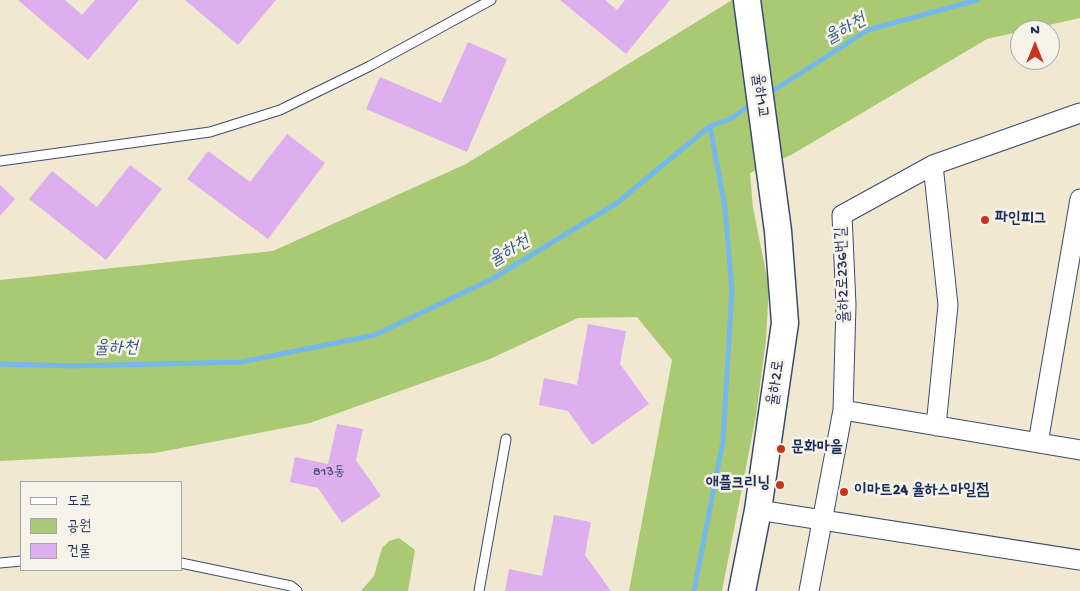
<!DOCTYPE html>
<meta charset="utf-8">
<style>
body{margin:0}
#map{position:relative;width:1080px;height:591px;overflow:hidden;background:#f1e8d1;font-family:"Gochi Hand","Poor Story",sans-serif}
canvas{display:block}
.legend{position:absolute;left:20px;top:481px;width:162px;height:90px;box-sizing:border-box;background:#f7f3e8;border:1px solid #9fa5b1;margin:0;padding:6px 9px;list-style:none;font-size:15px;color:#1b2f5e}
.legend li{display:flex;align-items:center;gap:10px;height:25px}
.legend b{width:25px;border:1px solid #9fa5b1}
.north{position:absolute;left:1010px;top:20px;width:50px;height:50px;box-sizing:border-box;background:#f7f3e8;border:1px solid #9fa5b1;border-radius:50%;rotate:0deg;font-size:14px;font-weight:700;line-height:20px;text-align:center;color:#1b2f5e}
.north::after{content:'';display:block;margin:auto;width:18px;height:22px;background:#c8321e;clip-path:polygon(50% 0,100% 100%,50% 72%,0 100%)}
</style>
<div id="map">
<canvas width="1080" height="591"></canvas>
<ul class="legend">
<li><b style="height:6px;background:#fff"></b>도로</li>
<li><b style="height:14px;background:#a9ca73"></b>공원</li>
<li><b style="height:14px;background:#ddafee"></b>건물</li>
</ul>
<div class="north">N</div>
</div>
<script>
const context = document.querySelector('canvas').getContext('2d');
context.lineJoin = 'round';
function fillPath(path, color) {
  context.fillStyle = color;
  context.fill(path, 'evenodd');
}
function poly(rows) {
  const path = new Path2D();
  for (const r of rows) {
    path.moveTo(r[0], r[1]);
    for (let i = 2; i < r.length; i += 2) path.lineTo(r[i], r[i + 1]);
  }
  return path;
}
function trace(path, color, width, dash) {
  context.strokeStyle = color;
  context.lineWidth = width;
  context.lineCap = dash ? 'butt' : 'round';
  context.setLineDash(dash || []);
  context.stroke(path);
}
function drawText(font, color, halo, rows, align = 'center') {
  context.font = font + ' "Gochi Hand","Poor Story",sans-serif';
  context.lineWidth = 5;
  context.setLineDash([]);
  context.textBaseline = 'middle';
  context.strokeStyle = halo;
  context.fillStyle = color;
  for (const [text, x, y, turn = 0] of rows) {
    context.save();
    context.translate(x, y);
    context.rotate((+turn || 0) * Math.PI / 180);
    context.textAlign = isNaN(turn) ? turn : align;
    if (halo) context.strokeText(text, 0, 0);
    context.fillText(text, 0, 0);
    context.restore();
  }
}
fillPath(poly([
 [732,0,1080,0,1080,18,987,39,791,155,750,173,753,208,769,287,766,339,756,416,722,591,629,591,672,360,637,317,578,318,490,359,310,423,155,453,0,461,0,280,273,251,466,164],
 [399,538,415,550,408,591,361,591,374,576,382,548,389,541]
]), '#a9ca73');
trace(poly([
 [768,94,868,30,977,0],
 [0,364,73,366,241,362,375,335,492,279,617,203,710,126,730,119,752,104],
 [694,591,723,441,732,290,725,208,710,126]
]), '#74b9eb', 5);
fillPath(poly([
 [18,0,65,0,82,15,95,0,139,0,88,60],
 [185,0,276,0,238,45],
 [560,0,605,0,617,10,625,0,670,0,626,54],
 [468,42,507,59,467,152,366,109,380,77,441,103],
 [287,134,325,163,268,239,187,179,208,151,250,182],
 [130,165,162,189,106,260,29,199,52,171,97,207],
 [0,185,15,199,0,216],
 [588,324,626,331,620,364,649,404,592,445,568,411,539,405,544,378,577,385],
 [337,424,363,429,356,460,381,496,342,523,318,488,290,482,295,457,328,464],
 [554,515,591,522,585,555,611,591,505,591,509,569,542,576]
]), '#ddafee');
const lane = poly([
 [0,161,210,132,280,110,370,66,491,0],
 [0,563,21,561],
 [181,563,291,586,297,591],
 [479,591,506,439]
]);
const street = poly([
 [933,165,948,305,936,426],
 [843,410,1080,450],
 [1038,443,1080,199],
 [758,510,1080,560],
 [809,591,843,410,846,305,842,215,933,165,1080,113]
]);
const secondary = poly([
 [742,591,758,510,785,323,778,231,747,0]
]);
trace(lane, '#3b4b6f', 11);
trace(street, '#3b4b6f', 21);
trace(secondary, '#3b4b6f', 29);
trace(lane, '#fff', 9);
trace(street, '#fff', 19);
trace(secondary, '#fff', 26);
for (const [x, y, r, color] of [
 [985,220,5,"#c8321e"],
 [781,449,5,"#c8321e"],
 [780,485,5,"#c8321e"],
 [844,492,5,"#c8321e"]
]) {
  const dot = new Path2D();
  dot.arc(x, y, r, 0, 2 * Math.PI);
  context.fillStyle = color;
  context.fill(dot);
  trace(dot, '#f7f3e8', 2);
}
drawText('14px', '#4c4f82', null, [
 ["813동",329,473]
]);
drawText('16px', '#1b2f5e', '#f7f3e8', [
 ["율하1교",759,96,83],
 ["율하2로236번길",844,275,-92],
 ["율하2로",777,383,-82]
]);
drawText('bold 16px', '#1b2f5e', '#f7f3e8', [
 ["파인피그",995,220],
 ["문화마을",791,449],
 ["애플크리닝",770,485,"right"],
 ["이마트24 율하스마일점",854,492]
], 'left');
drawText('italic 18px', '#365888', '#f7f3e8', [
 ["율하천",846,30,-29],
 ["율하천",510,252,-31],
 ["율하천",116,349]
]);
</script>
